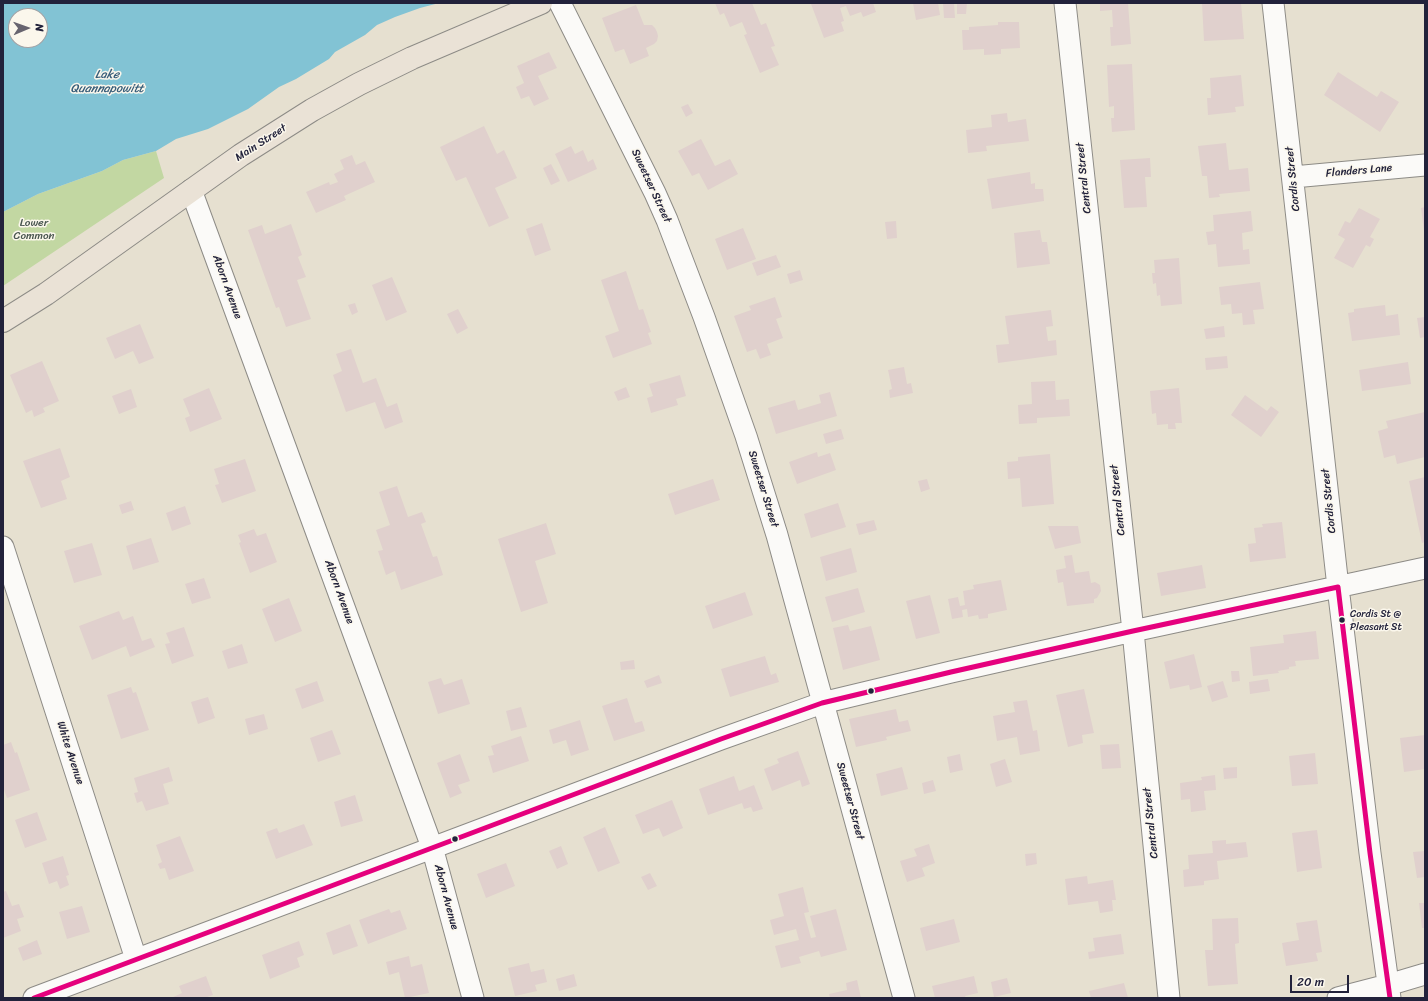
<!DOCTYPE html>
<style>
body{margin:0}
#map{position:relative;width:1428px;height:1001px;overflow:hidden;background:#e6e0d0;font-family:Sriracha,sans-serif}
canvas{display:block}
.frame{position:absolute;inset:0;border:4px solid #22223b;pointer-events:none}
.north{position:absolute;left:8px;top:8px;width:40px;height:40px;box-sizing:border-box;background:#fbf7ec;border:1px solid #a4a2a5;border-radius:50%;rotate:88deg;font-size:11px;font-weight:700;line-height:16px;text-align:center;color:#22223b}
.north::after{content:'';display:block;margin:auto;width:14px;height:18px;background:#67646f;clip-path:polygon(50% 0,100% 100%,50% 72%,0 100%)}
.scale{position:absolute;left:1290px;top:975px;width:59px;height:18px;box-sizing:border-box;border:2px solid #22223b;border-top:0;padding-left:5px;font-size:12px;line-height:14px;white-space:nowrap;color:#22223b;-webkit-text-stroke:3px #fbf7ec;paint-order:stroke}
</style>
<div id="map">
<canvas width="1428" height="1001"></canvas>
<div class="frame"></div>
<div class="north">N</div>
<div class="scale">20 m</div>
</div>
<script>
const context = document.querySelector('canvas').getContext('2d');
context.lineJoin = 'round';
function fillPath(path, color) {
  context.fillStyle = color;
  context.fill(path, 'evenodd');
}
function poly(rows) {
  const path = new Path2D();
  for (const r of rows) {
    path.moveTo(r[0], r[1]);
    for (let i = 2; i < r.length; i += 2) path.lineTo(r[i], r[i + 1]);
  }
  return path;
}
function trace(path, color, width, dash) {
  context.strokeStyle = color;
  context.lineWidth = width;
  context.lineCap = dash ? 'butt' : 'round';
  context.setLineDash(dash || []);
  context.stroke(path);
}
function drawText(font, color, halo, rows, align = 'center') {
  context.font = font + ' Sriracha,sans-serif';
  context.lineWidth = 3;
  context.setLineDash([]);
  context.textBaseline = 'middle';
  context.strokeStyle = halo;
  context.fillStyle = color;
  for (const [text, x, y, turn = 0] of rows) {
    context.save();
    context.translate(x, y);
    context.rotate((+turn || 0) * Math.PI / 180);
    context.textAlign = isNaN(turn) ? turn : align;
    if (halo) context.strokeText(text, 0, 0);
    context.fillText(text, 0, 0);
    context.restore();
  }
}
fillPath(poly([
 [156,151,164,178,3,286,3,212,38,194,102,171,123,160]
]), '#c2d7a2');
fillPath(poly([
 [3,3,439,3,420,8,395,17,377,25,365,35,335,52,329,59,296,79,279,87,248,109,208,129,176,139,156,151,123,160,102,171,38,194,3,212],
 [16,16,40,16,40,40,16,40]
]), '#82c3d4');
fillPath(poly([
 [715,3,752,3,761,25,766,23,775,46,771,47,779,65,760,73,744,35,747,34,742,22,730,27,724,13,720,15],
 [873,3,876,12,863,17,861,12,850,16,846,6,840,8,844,21,841,22,844,31,824,38,811,4],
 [913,3,938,3,940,15,916,20],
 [943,3,954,3,955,18,944,18],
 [957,3,967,3,966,14,957,14],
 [1100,3,1128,3,1131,44,1111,46,1110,27,1113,27,1112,10,1100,11],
 [1202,3,1241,3,1244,39,1204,41],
 [636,5,644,25,652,25,655,28,657,32,658,36,657,41,654,44,646,48,649,56,630,64,624,49,615,52,602,18],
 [998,22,1019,22,1020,48,1001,49,1001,54,984,55,984,49,963,50,962,30,969,30,969,27,998,25],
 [549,52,557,68,538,76,549,99,534,106,529,96,521,99,516,87,524,83,517,66],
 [1132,64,1135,130,1112,132,1111,118,1114,118,1114,106,1109,107,1107,65],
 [1338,72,1377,97,1381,91,1399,102,1380,132,1324,95],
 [1241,75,1244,106,1235,107,1236,112,1208,115,1207,98,1211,98,1210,78],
 [688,104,693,113,686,117,681,107],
 [1007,113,1008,122,1026,119,1029,141,986,146,987,151,968,153,966,130,992,127,991,115],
 [484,126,497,154,504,150,517,178,495,188,509,218,489,227,466,177,456,181,440,147],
 [701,139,715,166,730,159,738,174,708,190,699,173,692,176,678,151],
 [1226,143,1229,170,1248,168,1250,191,1219,194,1220,197,1209,198,1207,176,1202,176,1198,146],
 [571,146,575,154,583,150,588,162,593,159,597,169,568,182,555,154],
 [352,155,356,165,365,161,375,182,344,196,346,200,316,213,306,192,329,182,330,185,338,182,334,174,344,169,340,160],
 [1150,158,1151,177,1145,177,1147,207,1124,208,1120,160],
 [551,164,560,181,551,185,543,168],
 [1030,172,1031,184,1035,183,1035,189,1043,189,1044,201,992,209,987,179],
 [1425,207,1425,231,1424,231,1421,208],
 [1359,208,1380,219,1370,237,1374,239,1370,247,1366,245,1353,268,1334,258,1345,239,1338,235,1345,221,1350,223],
 [1251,211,1253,231,1242,233,1243,250,1249,249,1250,264,1218,267,1216,244,1208,245,1206,232,1214,231,1213,215],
 [896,221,897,238,887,239,885,222],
 [542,223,551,250,535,256,526,229],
 [291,224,302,255,298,257,306,277,297,280,311,319,286,327,279,307,276,308,248,230,262,225,265,234],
 [743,228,756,259,727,270,715,239],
 [1040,230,1042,242,1047,242,1050,264,1017,268,1014,233],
 [776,255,781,267,757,276,752,263],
 [1179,258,1182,304,1161,306,1160,295,1157,296,1156,283,1153,284,1152,273,1155,273,1154,260],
 [800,270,803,280,790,284,787,274],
 [626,271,639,310,643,309,651,332,648,333,652,344,613,358,605,336,619,331,601,280],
 [392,277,407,312,386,321,372,285],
 [1260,282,1264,309,1253,310,1255,324,1243,325,1242,313,1232,314,1231,304,1221,305,1219,287],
 [775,297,782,317,776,319,783,338,767,344,771,355,760,359,756,349,747,352,734,316,751,310,749,306],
 [355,303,358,312,352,315,348,305],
 [1385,305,1386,316,1398,314,1400,335,1352,341,1348,313,1354,312,1354,309],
 [458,309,468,328,457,334,447,314],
 [1051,310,1053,326,1046,327,1048,341,1056,340,1057,355,998,363,996,345,1009,344,1005,316],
 [1425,317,1425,337,1420,338,1417,318],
 [140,324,154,358,139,364,133,351,115,359,106,338],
 [1224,326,1225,337,1206,339,1204,329],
 [351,349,363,383,376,378,387,407,397,403,403,422,385,429,375,402,346,412,333,375,342,371,336,354],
 [1227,356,1228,368,1206,370,1205,358],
 [42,361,59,401,43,408,45,412,34,417,32,410,26,413,10,375],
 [1408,362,1411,384,1362,391,1359,370],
 [904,367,907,384,911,383,913,393,890,398,889,390,892,389,888,370],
 [680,375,686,396,676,399,678,405,651,413,647,398,653,396,649,384],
 [1055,381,1056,400,1069,399,1070,416,1037,418,1037,423,1019,424,1018,405,1032,404,1031,382],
 [626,387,630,397,618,401,614,392],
 [209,388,222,419,190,432,185,418,190,416,183,399],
 [1179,388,1182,423,1175,423,1176,429,1168,429,1168,424,1157,425,1156,413,1152,414,1150,391],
 [131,389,137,407,119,414,112,396],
 [830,392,837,416,776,434,768,408,795,400,798,410,821,403,819,395],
 [1245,395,1267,411,1271,406,1279,412,1261,437,1231,415],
 [1425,412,1425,457,1397,464,1395,455,1384,458,1378,431,1388,428,1386,421],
 [841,429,844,439,826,444,823,434],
 [60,448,70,477,61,481,67,499,41,508,23,461],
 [817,452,818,457,830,453,836,470,797,484,789,462],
 [1050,454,1054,504,1022,507,1020,478,1008,479,1007,462,1018,461,1018,457],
 [245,459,256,491,222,503,215,485,219,484,214,469],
 [1425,477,1425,542,1422,543,1409,481],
 [713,479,720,500,675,515,668,494],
 [927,479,930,489,921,492,918,481],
 [397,486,408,517,422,512,426,522,421,524,433,557,437,556,443,575,401,590,395,571,386,575,378,551,383,550,376,530,390,525,379,492],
 [131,501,134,510,122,514,119,505],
 [838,503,846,527,811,538,804,514],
 [185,506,191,524,172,531,166,513],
 [874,520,877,530,859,535,856,524],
 [1282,522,1286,558,1250,562,1248,544,1256,543,1254,528,1263,527,1262,524],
 [546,523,556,554,535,561,548,603,521,612,498,539],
 [1048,526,1078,526,1081,543,1055,549],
 [254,529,257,536,266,533,277,562,250,573,239,543,241,542,238,535],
 [151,538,159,562,133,570,126,546],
 [92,543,102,575,74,583,64,551],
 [851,548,857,572,826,581,820,557],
 [1072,555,1075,573,1089,571,1091,583,1095,582,1100,585,1101,591,1097,598,1094,599,1094,603,1067,606,1063,582,1058,583,1056,570,1066,568,1064,556],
 [1202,565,1206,588,1161,596,1157,573],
 [204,578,211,598,192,604,185,584],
 [1001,580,1007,610,988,614,988,618,979,619,978,615,968,617,967,609,962,610,963,617,952,619,948,599,958,597,960,606,965,605,963,591,974,589,973,585],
 [858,588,865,612,832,622,825,597],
 [745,592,753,615,713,629,705,606],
 [930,595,940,633,916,639,906,601],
 [289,598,302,631,275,642,262,609],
 [119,611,123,620,133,616,142,641,151,638,155,647,130,657,126,646,92,660,79,626],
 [848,625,850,631,871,626,880,660,843,670,833,628],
 [184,627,194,656,172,664,165,644,170,643,166,633],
 [1316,631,1319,659,1295,661,1296,666,1289,667,1289,669,1278,671,1279,673,1253,676,1250,647,1284,643,1283,635],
 [242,644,248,663,228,669,222,651],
 [1194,654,1202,687,1190,690,1189,685,1170,689,1164,662],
 [765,656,771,675,776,673,779,682,730,697,721,669],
 [634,660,635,669,621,670,620,662],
 [1231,671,1239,671,1240,681,1232,682],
 [659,675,662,683,647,688,644,681],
 [441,678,444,685,462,679,470,704,438,714,428,682],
 [1268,679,1270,691,1250,694,1249,682],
 [317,681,324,701,302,709,295,689],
 [1223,681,1228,697,1212,702,1207,686],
 [131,687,133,693,136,692,149,730,121,739,107,695],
 [1084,689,1094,733,1082,735,1083,743,1068,747,1056,695],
 [208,697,215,718,198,724,191,702],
 [627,698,635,723,642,721,645,731,614,741,602,706],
 [1027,700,1033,731,1037,730,1040,751,1020,755,1017,737,997,741,993,716,1015,712,1013,702],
 [521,707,527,727,511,731,506,711],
 [896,709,899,722,908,720,911,731,886,737,887,740,856,747,849,719],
 [264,714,268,729,249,735,245,719],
 [580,720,589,750,571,756,566,740,553,744,549,730],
 [332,730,341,754,318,762,310,738],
 [1425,735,1425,769,1404,772,1400,738],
 [521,736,529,761,493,773,488,756,494,755,491,746],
 [11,742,15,753,17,752,30,790,7,798,3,787,3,745],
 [1119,744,1121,768,1102,769,1100,745],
 [798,751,810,784,802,787,800,780,772,791,764,769,779,763,777,759],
 [1315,753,1318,784,1292,786,1289,756],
 [460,754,470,781,458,785,462,793,450,798,437,763],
 [960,754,963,770,950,773,947,757],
 [1005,759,1012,782,996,787,990,764],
 [169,767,173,781,163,784,169,804,146,811,142,801,137,803,134,793,138,792,134,778],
 [902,767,908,789,881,796,876,774],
 [1237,767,1237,778,1224,779,1223,768],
 [1215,775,1216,790,1204,791,1206,810,1191,812,1190,799,1181,800,1180,783,1202,780,1201,777],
 [734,776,739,791,754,785,763,809,753,812,751,807,744,809,742,803,708,815,699,789],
 [933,780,936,791,924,794,922,783],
 [355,795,363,821,341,827,334,802],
 [672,800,683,828,663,837,659,828,643,834,635,815],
 [37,812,47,840,25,848,15,820],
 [304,824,313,845,276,859,266,832,277,828,279,833],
 [605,827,620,863,598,872,583,837],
 [1317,830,1322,868,1297,872,1292,833],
 [180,836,194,871,169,880,165,868,160,869,158,864,162,862,156,845],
 [1226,840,1226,844,1246,842,1248,857,1217,861,1219,879,1204,881,1204,885,1184,887,1183,870,1189,869,1188,855,1213,853,1212,841],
 [929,844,935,863,922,868,925,876,907,882,900,861,917,856,914,849],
 [561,846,568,864,557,869,549,851],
 [1425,851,1425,877,1417,878,1413,852],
 [1036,853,1037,864,1026,866,1025,854],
 [63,856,69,875,66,876,69,885,60,889,57,881,49,884,42,863],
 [506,863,515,886,486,898,477,874],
 [650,873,657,886,648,890,641,877],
 [1087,876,1088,884,1113,880,1116,900,1112,900,1113,911,1100,913,1098,901,1068,905,1065,879],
 [803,887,809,912,804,913,811,938,816,937,810,916,836,909,847,950,821,957,819,951,799,957,801,963,781,968,775,946,799,940,796,929,774,935,770,920,784,916,778,894],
 [6,891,12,906,19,904,24,917,17,919,21,931,3,938,3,892],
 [1419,903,1425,903,1425,928,1422,928],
 [82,906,90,932,67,939,59,912],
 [389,909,391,913,400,910,407,929,368,944,359,920],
 [1238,918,1239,943,1235,944,1238,984,1208,986,1205,950,1213,950,1212,919],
 [954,919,960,942,926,951,920,928],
 [1317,920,1322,952,1316,953,1318,961,1286,966,1282,943,1299,940,1296,923],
 [350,924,358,946,333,955,326,933],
 [1121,934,1124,954,1089,959,1088,952,1095,951,1093,938],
 [37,940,42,954,23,961,18,948],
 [299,941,304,955,297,958,300,967,270,979,262,955],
 [409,956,411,967,422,964,429,993,405,998,399,972,389,975,386,962],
 [529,963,531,972,544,969,547,982,535,985,537,991,515,996,508,968],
 [574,974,577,986,559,991,556,979],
 [206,976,213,995,204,998,171,998,182,993,179,986],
 [974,976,978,993,965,996,966,998,935,998,932,986],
 [1007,978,1011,993,994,997,991,982],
 [857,980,861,998,830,998,829,994,847,990,846,983],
 [1124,983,1128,998,1091,998,1089,991]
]), '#e0d0cd');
const street = poly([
 [560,3,655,193,667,220,704,317,746,436,777,535,904,998],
 [1065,3,1133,631,1169,998],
 [1273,3,1338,587,1370,853,1390,998],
 [1293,177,1425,165],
 [191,190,432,847,473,998],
 [3,547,136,959],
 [34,998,721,739,822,703,951,672,1133,631,1425,568],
 [1338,998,1388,985,1425,974]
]);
const primary = poly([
 [3,321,46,294,241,155,312,110,359,84,412,58,541,3]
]);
trace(street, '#8d8b86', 23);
trace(primary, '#8d8b86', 24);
trace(street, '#fbfaf8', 21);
trace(primary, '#eae2d6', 22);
trace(poly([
 [34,998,721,739,822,703,951,672,1133,631,1338,587,1370,853,1390,998]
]), '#e5007d', 5);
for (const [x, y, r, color] of [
 [1342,620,3.5,"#22223b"],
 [871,691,3.5,"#22223b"],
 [455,839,3.5,"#22223b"]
]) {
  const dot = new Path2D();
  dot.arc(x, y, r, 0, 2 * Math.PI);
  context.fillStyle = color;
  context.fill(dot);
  trace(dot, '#fbf7ec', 1.5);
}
drawText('10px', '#22223b', '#fbf7ec', [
 ["Cordis St @",1350,614],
 ["Pleasant St",1350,627]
], 'left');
drawText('11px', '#22223b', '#fbf7ec', [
 ["Main Street",261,143,-33],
 ["Flanders Lane",1359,171,-5],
 ["Central Street",1084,178,-96],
 ["Cordis Street",1293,179,-96],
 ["Sweetser Street",651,186,65],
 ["Aborn Avenue",227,287,70],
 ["Sweetser Street",763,489,73],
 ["Central Street",1118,500,-96],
 ["Cordis Street",1329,501,-96],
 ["Aborn Avenue",339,592,70],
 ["White Avenue",70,753,72],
 ["Sweetser Street",850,801,75],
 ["Central Street",1151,823,-96],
 ["Aborn Avenue",446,897,75]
]);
drawText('11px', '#49564f', '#fbf7ec', [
 ["Lower",34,223],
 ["Common",34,236]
]);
drawText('italic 12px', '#375d79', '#fbf7ec', [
 ["Lake",107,75],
 ["Quannapowitt",107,89]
]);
</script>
